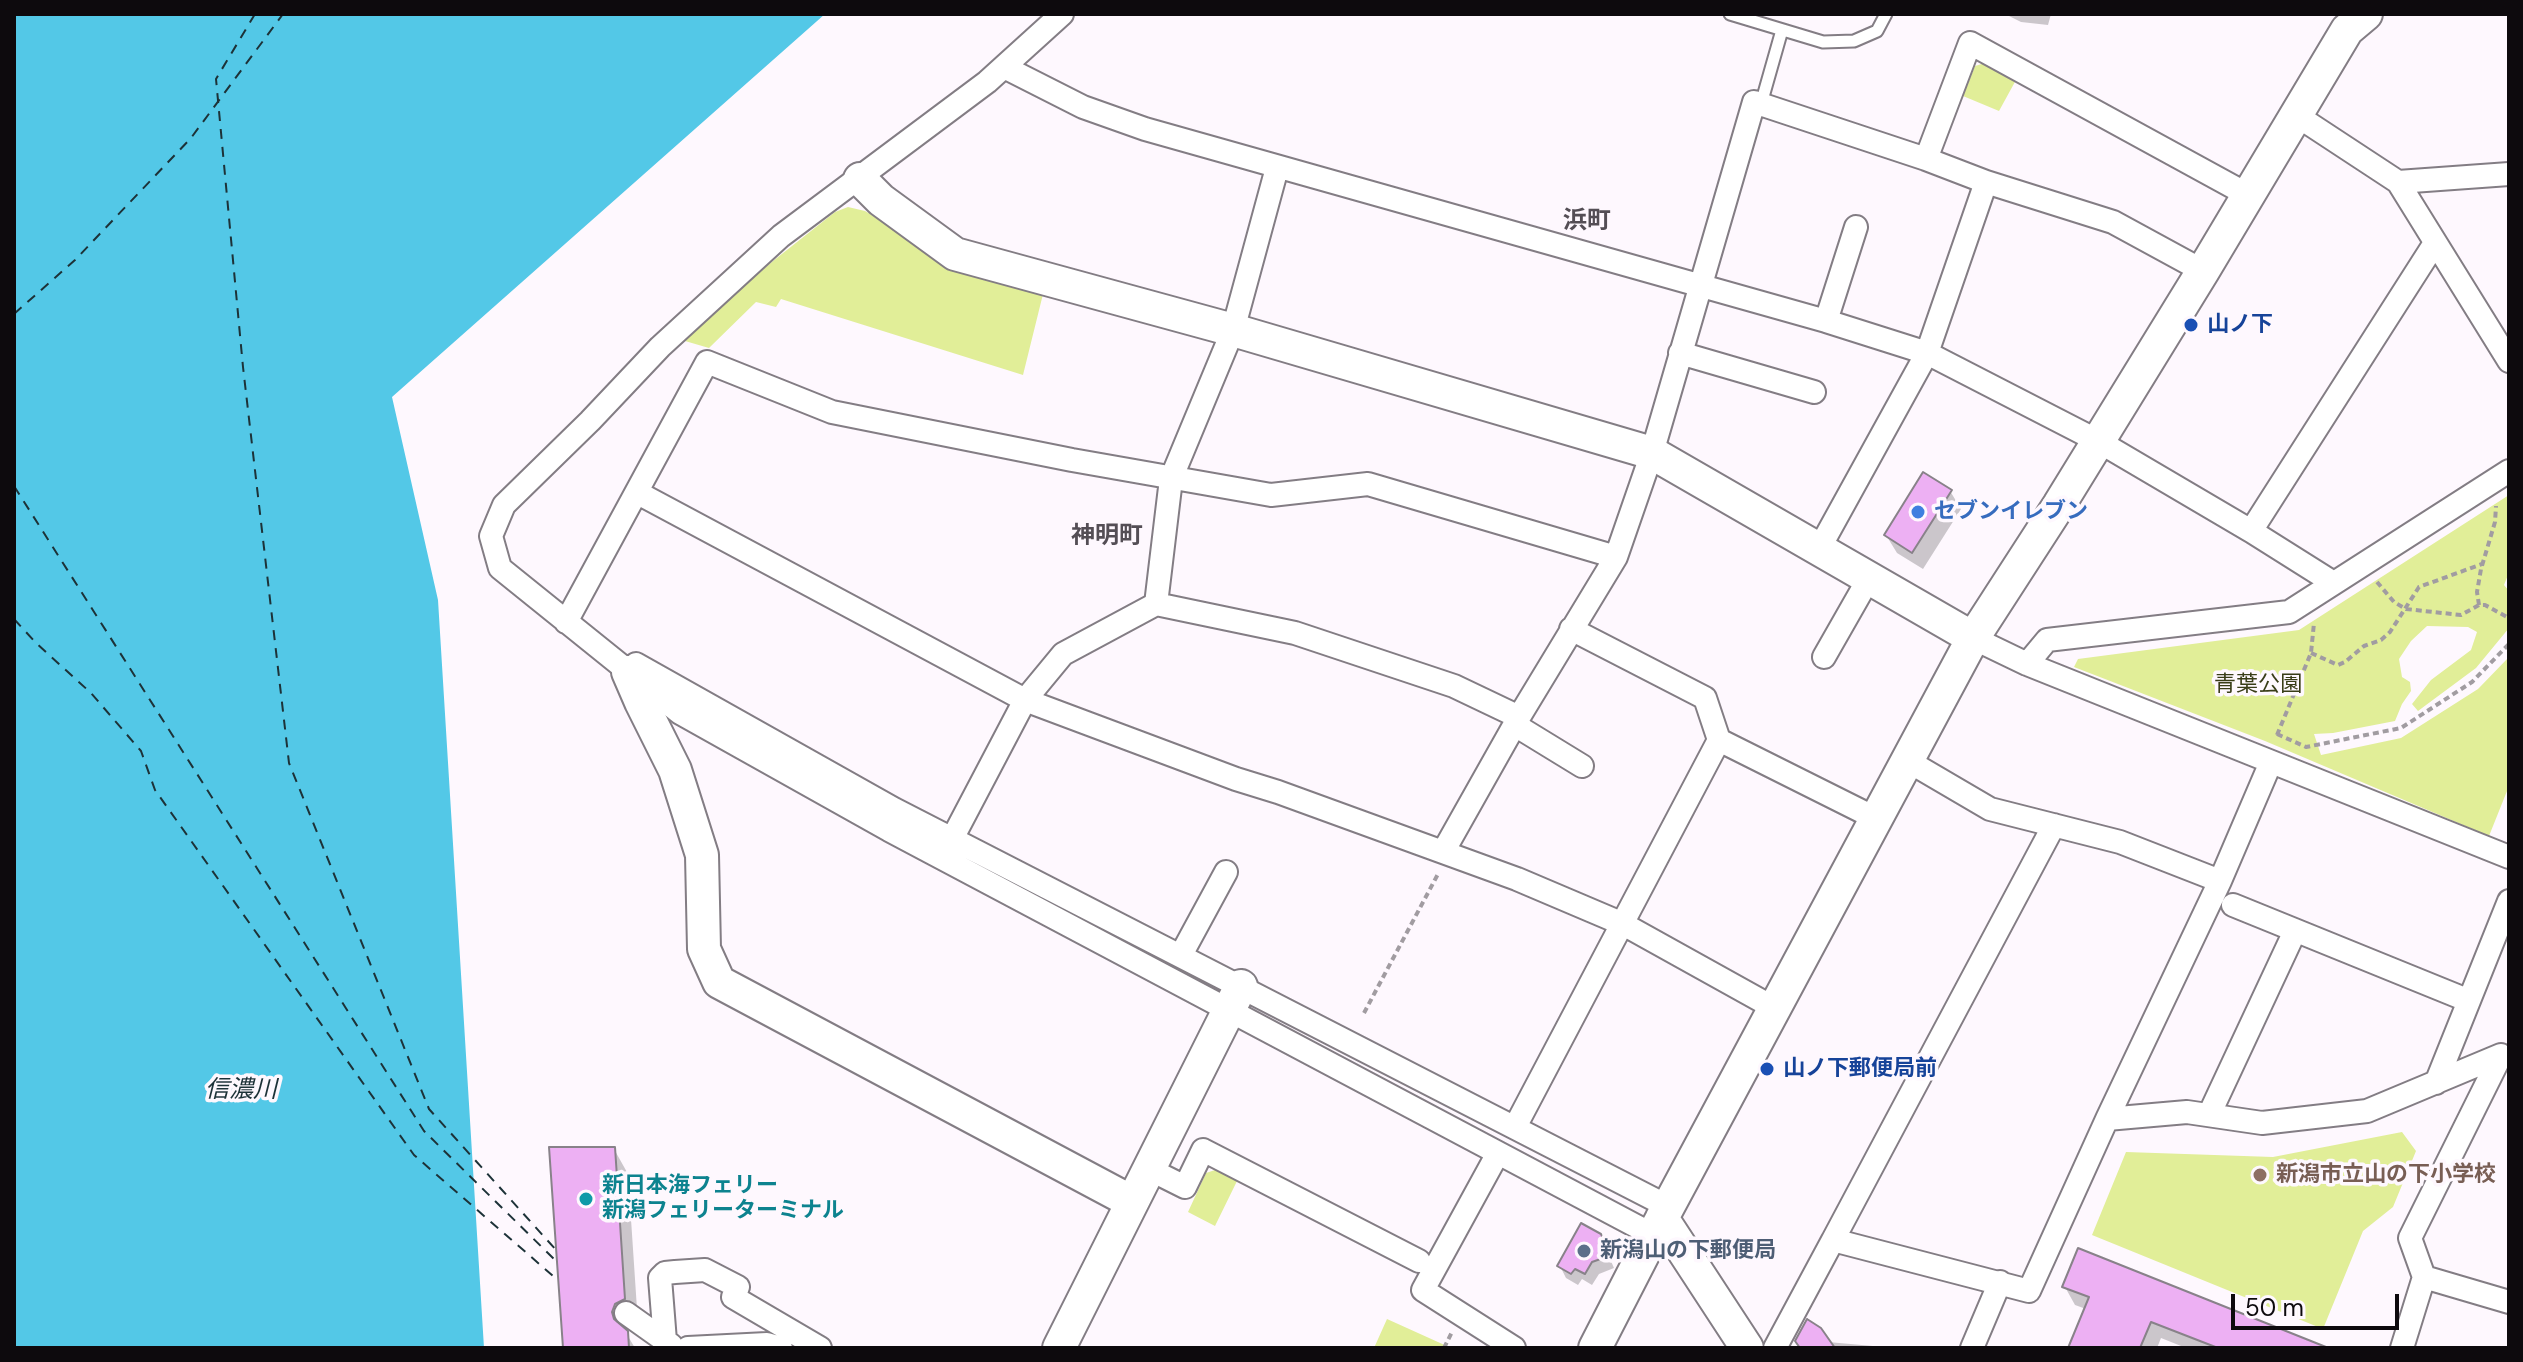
<!DOCTYPE html>
<meta charset="utf-8">
<style>
body{margin:0}
#map{position:relative;width:2523px;height:1362px;overflow:hidden;background:#fef8fe;font-family:"DM Sans",sans-serif}
canvas{display:block}
.frame{position:absolute;inset:0;border:16px solid #0d0a0d;pointer-events:none}
.scale{position:absolute;left:2231px;top:1294px;width:168px;height:36px;box-sizing:border-box;border:4px solid #0d0a0d;border-top:0;padding-left:10px;font-size:24px;line-height:28px;white-space:nowrap;color:#0d0a0d;-webkit-text-stroke:6px #fef8fe;paint-order:stroke}
</style>
<div id="map">
<canvas width="2523" height="1362"></canvas>
<div class="frame"></div>
<div class="scale">50 m</div>
</div>
<script>
const context = document.querySelector('canvas').getContext('2d');
context.lineJoin = 'round';
function fillPath(path, color) {
  context.fillStyle = color;
  context.fill(path, 'evenodd');
}
function poly(rows) {
  const path = new Path2D();
  for (const r of rows) {
    path.moveTo(r[0], r[1]);
    for (let i = 2; i < r.length; i += 2) path.lineTo(r[i], r[i + 1]);
  }
  return path;
}
function trace(path, color, width, dash) {
  context.strokeStyle = color;
  context.lineWidth = width;
  context.lineCap = dash ? 'butt' : 'round';
  context.setLineDash(dash || []);
  context.stroke(path);
}
function drawText(font, color, halo, rows, align = 'center') {
  context.font = font + ' "DM Sans","Noto Sans JP",sans-serif';
  context.lineWidth = 7;
  context.setLineDash([]);
  context.textBaseline = 'middle';
  context.strokeStyle = halo;
  context.fillStyle = color;
  for (const [text, x, y, turn = 0] of rows) {
    context.save();
    context.translate(x, y);
    context.rotate((+turn || 0) * Math.PI / 180);
    context.textAlign = isNaN(turn) ? turn : align;
    if (halo) context.strokeText(text, 0, 0);
    context.fillText(text, 0, 0);
    context.restore();
  }
}
fillPath(poly([
 [1985,63,2016,80,1999,111,1963,96,1975,66],
 [848,207,865,211,948,261,1044,290,1023,375,781,299,776,307,756,302,709,348,685,341,727,300,773,261,835,212],
 [2509,495,2509,561,2508,575,2504,585,2509,591,2509,628,2476,668,2418,711,2412,704,2431,680,2471,650,2477,632,2468,627,2427,626,2411,641,2399,659,2402,677,2410,682,2411,691,2402,704,2395,721,2333,733,2314,734,2321,755,2401,738,2478,689,2509,657,2509,786,2489,836,2265,741,2074,667,2078,659,2299,630],
 [2402,1132,2416,1151,2393,1207,2363,1231,2323,1329,2092,1235,2126,1152,2273,1157],
 [1218,1169,1238,1179,1215,1226,1188,1212,1206,1173],
 [1387,1319,1449,1347,1449,1348,1374,1348]
]), '#e1ee98');
fillPath(poly([
 [14,14,825,14,392,397,438,600,484,1348,14,1348]
]), '#53c8e7');
fillPath(poly([
 [2005,14,2051,14,2048,25,2021,22],
 [1950,491,1961,509,1923,569,1897,553,1886,535],
 [614,1149,628,1174,638,1324,628,1328,626,1333,635,1348,565,1348],
 [1600,1236,1614,1268,1599,1274,1592,1285,1582,1279,1578,1285,1566,1278,1560,1266],
 [2065,1287,2320,1348,2186,1348,2161,1338,2157,1348,2071,1348,2086,1309,2075,1305],
 [1828,1342,1873,1346,1874,1348,1801,1348]
]), '#0003');
trace(poly([
 [255,14,216,79,243,367,289,763,429,1109,557,1251],
 [14,314,75,260,191,138,283,14],
 [14,486,424,1131,557,1262],
 [14,619,36,643,91,693,141,751,155,790,414,1155,560,1282]
]), '#1d3238', 2, [10, 8]);
const building = poly([
 [1923,472,1952,490,1912,553,1884,535,1923,472],
 [549,1147,615,1147,625,1299,615,1304,612,1312,614,1319,628,1331,629,1348,563,1348,549,1147],
 [1581,1223,1601,1234,1609,1256,1592,1262,1585,1274,1575,1269,1571,1274,1557,1266,1581,1223],
 [2078,1248,2326,1347,2326,1348,2218,1348,2151,1322,2140,1348,2068,1348,2089,1297,2062,1287,2078,1248],
 [1807,1319,1821,1328,1835,1348,1800,1348,1795,1341,1807,1319]
]);
fillPath(building, '#edb0f3');
trace(building, '#888289', 2);
const lane = poly([
 [1730,14,1823,42,1854,41,1877,31,1886,14],
 [1761,104,1782,30]
]);
const street = poly([
 [1062,14,987,82,781,236,660,347,590,421,504,505,491,536,500,568,680,713,889,830,1653,1235],
 [1004,67,1083,107,1145,129,1826,321,1927,353,2098,441,2251,531,2435,243],
 [2296,115,2398,182,2509,361],
 [1926,159,1970,43,2248,195],
 [2398,182,2509,174],
 [1826,321,1856,227],
 [1680,353,1814,392],
 [638,493,1025,700,1236,779,1278,792,1517,879,1623,924,1776,1009],
 [2251,531,2332,582],
 [1819,549,1927,353,1986,182],
 [1156,604,1171,479,1233,330,1277,168],
 [566,622,707,362,832,412,1072,460,1271,495,1368,484,1616,557],
 [1571,629,1705,698,1719,740,1877,819],
 [1973,638,2027,664,2509,857],
 [1824,657,1869,578],
 [636,664,894,809,1669,1207],
 [2027,664,2047,640,2289,612,2509,471],
 [1515,725,1582,766],
 [1908,761,1990,809,2120,842,2220,881],
 [952,839,1025,700,1063,654,1156,604,1295,633,1454,686,1519,717],
 [1443,852,1519,717,1616,557,1652,453,1754,102,1926,159,1986,182,2113,222,2203,271],
 [2233,905,2467,1000],
 [1181,955,1226,872],
 [2436,1083,2509,901],
 [2209,1115,2295,931],
 [2107,1119,2220,881,2271,762],
 [1515,1127,1719,740],
 [1498,1153,1423,1290,1514,1348],
 [1149,1169,1185,1187,1203,1150,1419,1261],
 [1833,1240,2054,825],
 [2424,1277,2509,1302],
 [626,1313,671,1345],
 [665,1341,660,1278,665,1273,675,1272,705,1270,738,1287,733,1297,820,1348],
 [688,1348,767,1344,781,1348],
 [1775,1348,1833,1240,2029,1291,2107,1119,2187,1112,2262,1123,2367,1111,2501,1055,2410,1238,2424,1277,2402,1348],
 [1972,1348,2000,1282]
]);
const secondary = poly([
 [860,179,881,200,955,254,1233,330,1652,453,1973,638],
 [628,672,641,702,675,770,702,855,704,949,719,982,1132,1202],
 [1662,1218,1747,1348],
 [1059,1348,1241,986],
 [1595,1348,1653,1235,1973,638,2059,505,2203,271,2347,30,2366,14]
]);
trace(lane, '#837d84', 15);
trace(street, '#837d84', 26);
trace(secondary, '#837d84', 36);
trace(poly([
 [2377,582,2394,602,2406,609,2461,615,2479,605,2485,605,2509,618],
 [2479,605,2477,592,2481,569,2495,522,2496,506],
 [2311,653,2338,665,2345,662,2364,646,2381,640,2390,632,2419,587,2482,564],
 [2277,734,2306,747,2401,728,2472,682,2509,644],
 [2277,735,2311,653,2314,623],
 [1364,1013,1438,874],
 [1444,1348,1452,1332]
]), '#a19ca1', 4, [6, 4]);
trace(lane, '#fff', 11);
trace(street, '#fff', 22);
trace(secondary, '#fff', 32);
for (const [x, y, r, color] of [
 [2191,325,8,"#1a4fb4"],
 [1918,512,8,"#3f7fe0"],
 [1767,1069,8,"#1a4fb4"],
 [2260,1175,8,"#8d6e63"],
 [586,1199,8,"#0f9aa8"],
 [1584,1251,8,"#5c6f8a"]
]) {
  const dot = new Path2D();
  dot.arc(x, y, r, 0, 2 * Math.PI);
  context.fillStyle = color;
  context.fill(dot);
  trace(dot, '#fef8fe', 3);
}
drawText('bold 22px', '#164399', '#fef8fe', [
 ["山ノ下",2207,325],
 ["山ノ下郵便局前",1783,1069]
], 'left');
drawText('bold 22px', '#366cbe', '#fef8fe', [
 ["セブンイレブン",1934,512]
], 'left');
drawText('22px', '#393d18', '#fef8fe', [
 ["青葉公園",2258,685]
]);
drawText('bold 22px', '#785e54', '#fef8fe', [
 ["新潟市立山の下小学校",2276,1175]
], 'left');
drawText('bold 22px', '#0d838f', '#fef8fe', [
 ["新日本海フェリー",602,1186],
 ["新潟フェリーターミナル",602,1211]
], 'left');
drawText('bold 22px', '#4e5e75', '#fef8fe', [
 ["新潟山の下郵便局",1600,1251]
], 'left');
drawText('bold 24px', '#544e55', '#fef8fe', [
 ["浜町",1587,222],
 ["神明町",1107,537]
]);
drawText('italic 24px', '#1d3238', '#fef8fe', [
 ["信濃川",241,1091]
]);
</script>
